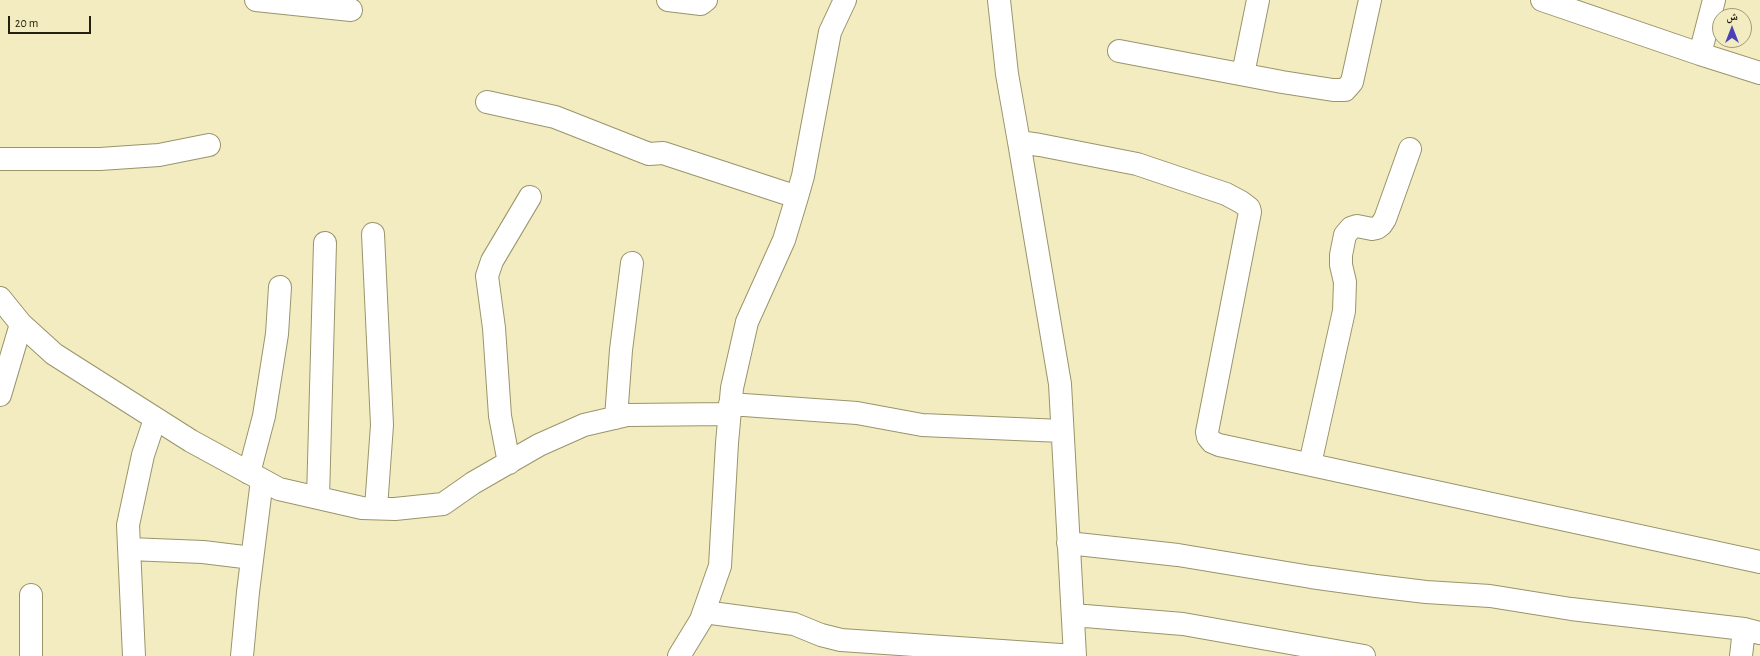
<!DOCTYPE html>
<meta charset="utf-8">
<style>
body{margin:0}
#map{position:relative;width:1760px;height:656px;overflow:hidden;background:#f3ecc0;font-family:"Alegreya Sans","Noto Naskh Arabic",sans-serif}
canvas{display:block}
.north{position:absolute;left:1712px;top:8px;width:40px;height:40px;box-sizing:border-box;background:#f3ecc0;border:1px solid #a09a79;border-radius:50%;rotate:0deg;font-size:11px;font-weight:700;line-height:16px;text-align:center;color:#23200f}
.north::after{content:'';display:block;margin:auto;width:14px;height:18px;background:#4b42b8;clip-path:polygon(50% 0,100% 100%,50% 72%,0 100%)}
.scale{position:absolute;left:8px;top:16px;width:83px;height:18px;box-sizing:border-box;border:2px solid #23200f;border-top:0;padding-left:5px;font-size:12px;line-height:14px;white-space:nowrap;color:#23200f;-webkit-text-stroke:3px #f3ecc0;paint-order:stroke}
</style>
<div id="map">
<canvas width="1760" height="656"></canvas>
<div class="north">ش</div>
<div class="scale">20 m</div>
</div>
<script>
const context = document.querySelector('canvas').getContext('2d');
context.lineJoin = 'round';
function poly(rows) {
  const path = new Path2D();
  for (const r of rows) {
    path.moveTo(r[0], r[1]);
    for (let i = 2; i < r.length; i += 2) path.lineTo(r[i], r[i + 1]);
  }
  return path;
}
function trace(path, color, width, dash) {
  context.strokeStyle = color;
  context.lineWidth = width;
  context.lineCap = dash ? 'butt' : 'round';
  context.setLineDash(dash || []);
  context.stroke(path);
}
const minor = poly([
 [256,0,351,10],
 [668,0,701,4,706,0],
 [999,0,1007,74,1019,142,1040,145,1137,164,1226,194,1241,202,1249,208,1250,212,1207,432,1208,437,1212,442,1219,445,1760,562],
 [1542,0,1700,54,1760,73],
 [1119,51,1282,82,1333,90,1345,90,1352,82,1370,0],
 [1700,54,1714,0],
 [1243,74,1258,0],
 [487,102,555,117,649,154,663,153,797,197],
 [1019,142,1060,384,1075,656],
 [0,159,100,159,159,155,209,145],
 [373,234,382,425,376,508],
 [0,298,21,324,54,354,191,441,279,489,362,508,395,509,443,504,473,483,539,445,584,425,627,415,729,414],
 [0,395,21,324],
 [730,404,857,413,922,425,1062,431],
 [616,418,621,350,632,263],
 [509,463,500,416,494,328,487,276,492,261,530,197],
 [1310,464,1344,311,1345,282,1341,265,1341,255,1345,235,1351,228,1357,226,1372,229,1377,228,1381,225,1385,219,1410,149],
 [249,473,264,416,277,334,280,287],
 [318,498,325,243],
 [1068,543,1178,555,1311,577,1376,586,1426,592,1490,596,1571,609,1744,629,1760,633],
 [129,549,203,552,252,558],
 [31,595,31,656],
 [704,612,794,624,821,635,841,640,1075,656],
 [1073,615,1183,624,1364,656],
 [134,656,128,525,143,455,155,419],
 [242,656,248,592,262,480],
 [679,656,701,620,720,566,727,443,732,388,747,322,784,240,797,197,803,176,830,32,845,0],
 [1741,656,1744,629]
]);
trace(minor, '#9a946b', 24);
trace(minor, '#fff', 22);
</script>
